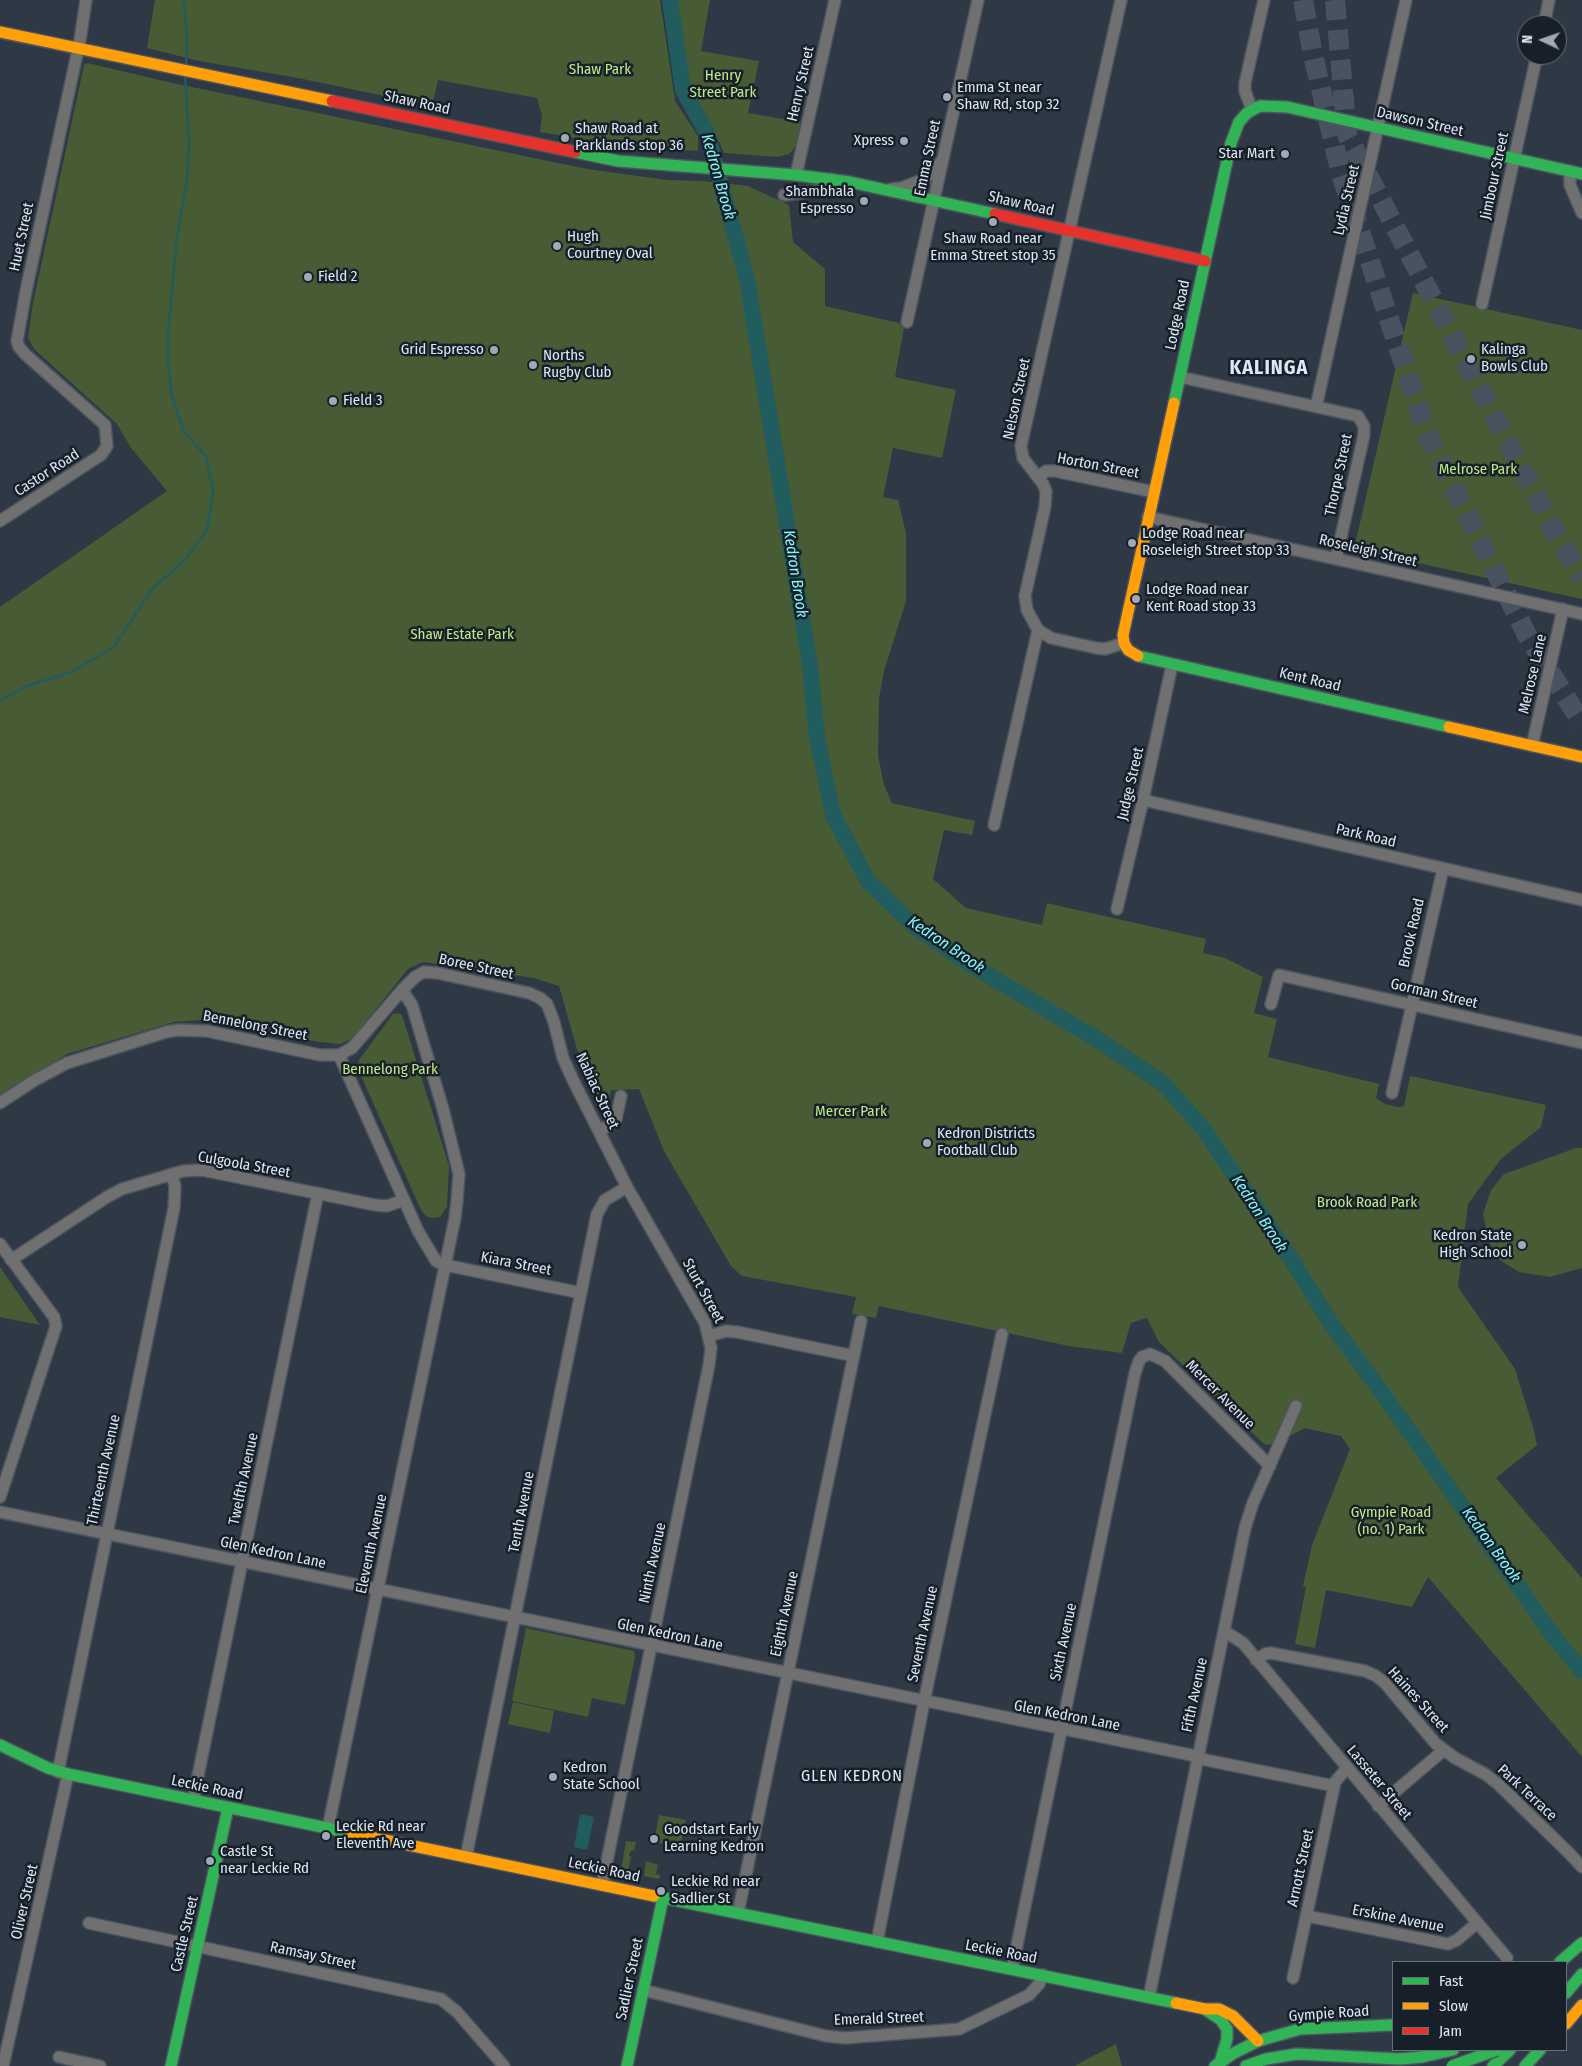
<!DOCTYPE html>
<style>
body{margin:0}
#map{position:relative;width:1582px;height:2066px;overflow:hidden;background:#2f3945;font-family:"Fira Sans Condensed",sans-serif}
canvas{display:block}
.legend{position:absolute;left:1392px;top:1961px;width:175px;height:90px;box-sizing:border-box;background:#171f28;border:1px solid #666f7a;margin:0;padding:6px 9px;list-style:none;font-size:15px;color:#dce6f4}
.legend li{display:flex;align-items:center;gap:10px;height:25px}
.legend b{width:25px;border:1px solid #666f7a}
.north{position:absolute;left:1517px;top:15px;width:50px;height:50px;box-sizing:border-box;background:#171f28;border:1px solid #666f7a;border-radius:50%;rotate:273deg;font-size:14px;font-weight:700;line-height:20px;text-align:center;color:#dce6f4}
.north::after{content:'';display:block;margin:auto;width:18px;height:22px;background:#9fa9b7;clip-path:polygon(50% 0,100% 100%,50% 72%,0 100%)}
</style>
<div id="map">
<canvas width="1582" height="2066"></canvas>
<ul class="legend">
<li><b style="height:6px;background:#30b455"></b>Fast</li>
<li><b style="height:6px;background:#ff9f0a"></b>Slow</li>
<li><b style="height:6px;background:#e5322d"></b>Jam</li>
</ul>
<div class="north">N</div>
</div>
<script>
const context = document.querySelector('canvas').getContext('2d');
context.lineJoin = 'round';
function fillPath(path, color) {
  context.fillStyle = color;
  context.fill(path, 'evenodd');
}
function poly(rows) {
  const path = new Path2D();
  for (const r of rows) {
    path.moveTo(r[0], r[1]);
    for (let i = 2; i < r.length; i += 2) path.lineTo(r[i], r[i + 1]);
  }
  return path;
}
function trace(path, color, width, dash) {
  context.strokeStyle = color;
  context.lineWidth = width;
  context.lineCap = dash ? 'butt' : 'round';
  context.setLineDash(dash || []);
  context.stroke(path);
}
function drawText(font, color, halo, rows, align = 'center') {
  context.font = font + ' "Fira Sans Condensed",sans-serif';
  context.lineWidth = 5;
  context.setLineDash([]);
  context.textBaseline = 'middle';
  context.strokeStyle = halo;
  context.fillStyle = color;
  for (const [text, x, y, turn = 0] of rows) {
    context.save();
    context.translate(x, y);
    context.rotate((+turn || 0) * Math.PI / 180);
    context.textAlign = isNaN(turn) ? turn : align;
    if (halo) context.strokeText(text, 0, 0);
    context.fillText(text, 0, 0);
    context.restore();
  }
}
fillPath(poly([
 [155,0,660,0,675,101,698,136,698,151,632,148,540,132,542,116,537,98,438,80,432,106,298,78,199,61,147,48],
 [677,0,710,0,701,51,759,61,748,113,801,122,797,145,789,154,777,157,724,153,713,129,690,87],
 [88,63,168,82,587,169,668,180,703,181,748,186,789,205,793,242,825,269,825,306,899,323,904,328,895,377,956,390,942,458,893,448,883,497,898,500,906,533,906,601,884,671,879,698,878,756,884,785,892,803,975,821,972,835,944,830,933,879,966,908,1042,925,1047,903,1206,939,1203,953,1225,958,1263,977,1254,1013,1277,1019,1268,1057,1379,1084,1376,1098,1385,1104,1398,1107,1404,1106,1410,1076,1546,1105,1541,1127,1501,1159,1468,1204,1458,1287,1515,1369,1533,1427,1537,1445,1496,1478,1582,1578,1582,1757,1428,1577,1412,1607,1326,1590,1315,1648,1295,1644,1306,1587,1303,1586,1312,1545,1350,1449,1341,1436,1305,1428,1277,1443,1267,1445,1263,1443,1159,1342,1147,1318,1131,1323,1122,1353,1069,1346,879,1306,876,1318,852,1314,856,1297,742,1276,731,1266,664,1151,639,1089,611,1090,608,1105,601,1103,577,1049,559,986,534,978,423,962,408,969,352,1039,340,1044,319,1042,224,1023,201,1020,174,1022,67,1054,0,1097,0,607,167,491,131,448,117,424,34,349,28,337,33,303,84,65],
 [1413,293,1582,330,1582,599,1354,549],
 [398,1013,402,1015,449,1166,447,1207,440,1217,432,1218,426,1216,421,1210,357,1067,359,1060,393,1014],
 [1576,1148,1582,1148,1582,1268,1550,1277,1519,1272,1500,1260,1489,1242,1483,1214,1491,1190,1504,1174],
 [0,1267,40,1325,0,1317],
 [526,1628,634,1651,635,1657,625,1705,592,1698,588,1717,512,1701],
 [513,1702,554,1711,550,1733,508,1724],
 [659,1815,686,1820,681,1843,669,1840,668,1844,654,1842],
 [626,1841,636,1842,634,1850,631,1851,629,1855,631,1857,628,1872,621,1871],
 [646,1861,658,1865,656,1874,660,1875,659,1879,644,1876],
 [1116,2044,1122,2066,1074,2066]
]), '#475b34');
fillPath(poly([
 [580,1814,594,1817,587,1850,574,1847]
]), '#215c5e');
trace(poly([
 [184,0,187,43,186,64],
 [0,701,24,687,71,672,114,647,152,589,183,562,207,530,213,492,206,456,184,432,171,393,167,345,177,236,187,182,189,141,185,75]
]), '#215c5e', 2.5);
trace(poly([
 [670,0,683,90,707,133,747,279,810,666,817,737,833,815,868,881,915,927,976,968,1100,1041,1164,1084,1203,1128,1293,1262,1332,1325,1383,1394,1554,1637,1582,1671]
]), '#215c5e', 16);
trace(poly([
 [1303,0,1313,55,1341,174,1427,434,1527,635,1582,723],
 [1335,0,1347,135,1555,532,1582,578]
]), '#49535f', 20, [20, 10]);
const street = poly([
 [1544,25,1549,0],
 [1252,110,1245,91,1245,83,1264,0],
 [1570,171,1570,185,1582,213],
 [796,175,835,0],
 [891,189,901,188,925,179,941,162],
 [784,195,830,189,831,179],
 [1482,304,1537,55],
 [907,322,978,0],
 [1180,377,1358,416,1364,426,1364,435,1336,559],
 [1316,407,1406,0],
 [1038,477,1046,471,1055,471,1154,492],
 [1148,517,1582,614],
 [0,521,101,455,107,446,105,425,25,354,19,347,17,341,26,291,80,40,86,0],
 [1038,630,1051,638,1096,648,1105,649,1124,643],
 [1532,746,1563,609],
 [1143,800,1582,900],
 [994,825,1038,630,1027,610,1025,596,1045,507,1046,491,1043,484,1023,458,1021,446,1121,0],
 [1117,909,1143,800,1172,665],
 [1271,1004,1279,975,1582,1043],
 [339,1055,418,1231,436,1261,445,1265,581,1293],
 [1392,1093,1443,869],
 [0,1103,35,1080,67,1063,166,1032,178,1030,207,1031,320,1055,339,1055,352,1048,402,990,415,977,424,972,437,973,529,993,540,998,547,1004,554,1022,563,1058,573,1080,627,1187,705,1323,711,1348,709,1365,602,1885],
 [599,1131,611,1124,616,1119,621,1096],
 [0,1244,54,1317,56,1326,0,1497],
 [11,1260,107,1197,122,1189,183,1171,202,1170,375,1205,387,1206,404,1200],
 [709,1336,726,1331,737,1332,854,1356],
 [0,1512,1191,1755,1206,1760,1334,1786],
 [1224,1631,1243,1643,1507,1958],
 [1256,1660,1265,1654,1271,1653,1365,1671,1376,1676,1385,1683,1436,1744,1455,1758,1485,1774,1498,1784,1569,1853,1582,1867],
 [58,1772,174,1208,175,1187,172,1174],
 [193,1800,318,1193],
 [1378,1806,1444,1750],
 [328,1828,455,1218,457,1201,459,1174,443,1109,412,1005,402,990],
 [466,1857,597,1214,605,1200,627,1187],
 [738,1913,861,1321],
 [1307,1916,1448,1944,1457,1940,1477,1923],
 [89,1923,441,1999,457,2012,504,2066],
 [877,1942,924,1702,1002,1334],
 [1012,1969,1135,1373,1139,1361,1142,1357,1150,1354,1165,1361,1270,1466],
 [1293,1978,1335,1782,1347,1768],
 [643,1990,826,2036,845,2038,959,2029,1029,1995,1039,1984,1043,1975],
 [1149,1997,1245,1528,1253,1503,1296,1406],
 [59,2057,100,2066],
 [3,2066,68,1774]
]);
const fast = poly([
 [575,152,618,161,796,175,850,182,995,214],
 [1174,403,1231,143,1239,122,1247,113,1260,106,1287,107,1582,174],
 [1138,656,1449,727],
 [0,1745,48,1768,68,1774,351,1833],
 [654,1896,1176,2003],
 [1560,1962,1582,1943],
 [1566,1993,1582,1974],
 [1206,2010,1221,2020,1227,2029,1227,2039,1220,2062],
 [171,2066,228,1808],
 [627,2066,663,1898],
 [1215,2066,1234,2053,1258,2041,1300,2029,1393,2025],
 [1246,2066,1266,2059,1297,2054,1400,2059,1422,2057,1453,2050],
 [1493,2066,1510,2050],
 [1525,2066,1540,2050]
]);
const slow = poly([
 [0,32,332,101],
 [1138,656,1128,650,1124,643,1123,635,1174,403],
 [1449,727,1582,757],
 [351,1833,654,1896],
 [1176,2003,1205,2009,1219,2009,1233,2016,1258,2041],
 [1566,2024,1582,2005]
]);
const jam = poly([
 [332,101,575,152],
 [995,214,1205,261]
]);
trace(street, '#4c555f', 14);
trace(fast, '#4c555f', 14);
trace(slow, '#4c555f', 14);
trace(jam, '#4c555f', 14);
trace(street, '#707071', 11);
trace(fast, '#30b455', 11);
trace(slow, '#ff9f0a', 11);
trace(jam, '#e5322d', 11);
const fastBridge = poly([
 [1452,2066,1497,2050]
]);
trace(fastBridge, '#4c555f', 14, []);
trace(fastBridge, '#30b455', 11);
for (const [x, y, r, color] of [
 [947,97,5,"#9fa9b7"],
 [565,138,5,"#9fa9b7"],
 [904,141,5,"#9fa9b7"],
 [1285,154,5,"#9fa9b7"],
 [864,201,5,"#9fa9b7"],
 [993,222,5,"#9fa9b7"],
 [557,246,5,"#9fa9b7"],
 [308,277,5,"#9fa9b7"],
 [494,350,5,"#9fa9b7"],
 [1471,359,5,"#9fa9b7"],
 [533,365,5,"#9fa9b7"],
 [333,401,5,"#9fa9b7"],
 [1132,543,5,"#9fa9b7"],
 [1136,599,5,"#9fa9b7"],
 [927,1143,5,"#9fa9b7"],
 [1522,1245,5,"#9fa9b7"],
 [553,1777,5,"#9fa9b7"],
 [326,1836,5,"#9fa9b7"],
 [654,1839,5,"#9fa9b7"],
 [210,1861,5,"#9fa9b7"],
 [661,1891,5,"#9fa9b7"]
]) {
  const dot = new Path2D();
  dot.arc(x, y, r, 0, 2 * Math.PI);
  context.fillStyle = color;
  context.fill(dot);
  trace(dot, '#171f28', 2);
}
drawText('15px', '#bdeb88', '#171f28', [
 ["Shaw Park",600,70],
 ["Henry",723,76],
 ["Street Park",723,93],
 ["Melrose Park",1478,470],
 ["Shaw Estate Park",462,635],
 ["Bennelong Park",390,1070],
 ["Mercer Park",851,1112],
 ["Brook Road Park",1367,1203],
 ["Gympie Road",1391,1513],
 ["(no. 1) Park",1391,1530]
]);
drawText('15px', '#dce6f4', '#171f28', [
 ["Henry Street",801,84,-77],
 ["Shaw Road",417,103,12],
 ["Dawson Street",1420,122,13],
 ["Emma Street",928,158,-78],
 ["Jimbour Street",1495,176,-78],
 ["Lydia Street",1347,200,-77],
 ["Shaw Road",1021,204,13],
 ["Huet Street",22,237,-78],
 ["Lodge Road",1178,315,-78],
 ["Nelson Street",1017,399,-78],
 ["Horton Street",1098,466,11],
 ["Castor Road",47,473,-33],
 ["Thorpe Street",1339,475,-78],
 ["Roseleigh Street",1368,551,13],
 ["Melrose Lane",1533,674,-77],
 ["Kent Road",1310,680,13],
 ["Judge Street",1131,784,-77],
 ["Park Road",1366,836,13],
 ["Brook Road",1412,933,-77],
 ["Boree Street",476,967,12],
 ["Gorman Street",1434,994,13],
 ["Bennelong Street",255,1026,11],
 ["Nabiac Street",597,1091,65],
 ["Culgoola Street",244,1165,10],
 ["Kiara Street",516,1264,11],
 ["Sturt Street",703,1291,61],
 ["Mercer Avenue",1220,1395,45],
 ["Thirteenth Avenue",104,1470,-78],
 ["Twelfth Avenue",244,1479,-78],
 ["Tenth Avenue",522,1512,-79],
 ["Eleventh Avenue",372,1544,-78],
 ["Glen Kedron Lane",273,1553,12],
 ["Ninth Avenue",653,1563,-78],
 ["Eighth Avenue",785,1614,-78],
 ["Seventh Avenue",923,1634,-78],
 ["Glen Kedron Lane",670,1635,12],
 ["Sixth Avenue",1064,1642,-78],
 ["Fifth Avenue",1195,1695,-78],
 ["Haines Street",1418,1700,48],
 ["Glen Kedron Lane",1067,1716,11],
 ["Lasseter Street",1379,1783,50],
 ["Leckie Road",207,1788,12],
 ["Park Terrace",1527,1793,43],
 ["Arnott Street",1301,1868,-78],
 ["Leckie Road",604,1870,12],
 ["Oliver Street",25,1902,-77],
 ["Erskine Avenue",1398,1919,11],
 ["Castle Street",185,1934,-77],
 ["Leckie Road",1001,1952,11],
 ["Ramsay Street",313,1956,12],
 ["Sadlier Street",630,1979,-78],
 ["Gympie Road",1329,2014,-4],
 ["Emerald Street",879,2019,-2]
]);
drawText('15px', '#dce6f4', '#171f28', [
 ["Emma St near",957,88],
 ["Shaw Rd, stop 32",957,105],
 ["Shaw Road at",575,129],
 ["Parklands stop 36",575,146],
 ["Xpress",894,141,"right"],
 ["Star Mart",1275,154,"right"],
 ["Shambhala",854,192,"right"],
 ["Espresso",854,209,"right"],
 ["Hugh",567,237],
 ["Courtney Oval",567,254],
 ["Shaw Road near",993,239,"center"],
 ["Emma Street stop 35",993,256,"center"],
 ["Field 2",318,277],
 ["Grid Espresso",484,350,"right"],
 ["Kalinga",1481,350],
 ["Bowls Club",1481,367],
 ["Norths",543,356],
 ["Rugby Club",543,373],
 ["Field 3",343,401],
 ["Lodge Road near",1142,534],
 ["Roseleigh Street stop 33",1142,551],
 ["Lodge Road near",1146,590],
 ["Kent Road stop 33",1146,607],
 ["Kedron Districts",937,1134],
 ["Football Club",937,1151],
 ["Kedron State",1512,1236,"right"],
 ["High School",1512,1253,"right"],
 ["Kedron",563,1768],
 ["State School",563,1785],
 ["Leckie Rd near",336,1827],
 ["Eleventh Ave",336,1844],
 ["Goodstart Early",664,1830],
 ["Learning Kedron",664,1847],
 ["Castle St",220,1852],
 ["near Leckie Rd",220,1869],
 ["Leckie Rd near",671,1882],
 ["Sadlier St",671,1899]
], 'left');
drawText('italic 16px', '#81f8fa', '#171f28', [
 ["Kedron Brook",718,177,74],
 ["Kedron Brook",795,574,81],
 ["Kedron Brook",946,945,34],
 ["Kedron Brook",1259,1214,57],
 ["Kedron Brook",1491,1545,54]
]);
context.letterSpacing = '1px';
drawText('16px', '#dce6f4', '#171f28', [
 ["GLEN KEDRON",852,1777]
]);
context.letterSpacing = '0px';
context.letterSpacing = '1px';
drawText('bold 20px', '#dce6f4', '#171f28', [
 ["KALINGA",1269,368]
]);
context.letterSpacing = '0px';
</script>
